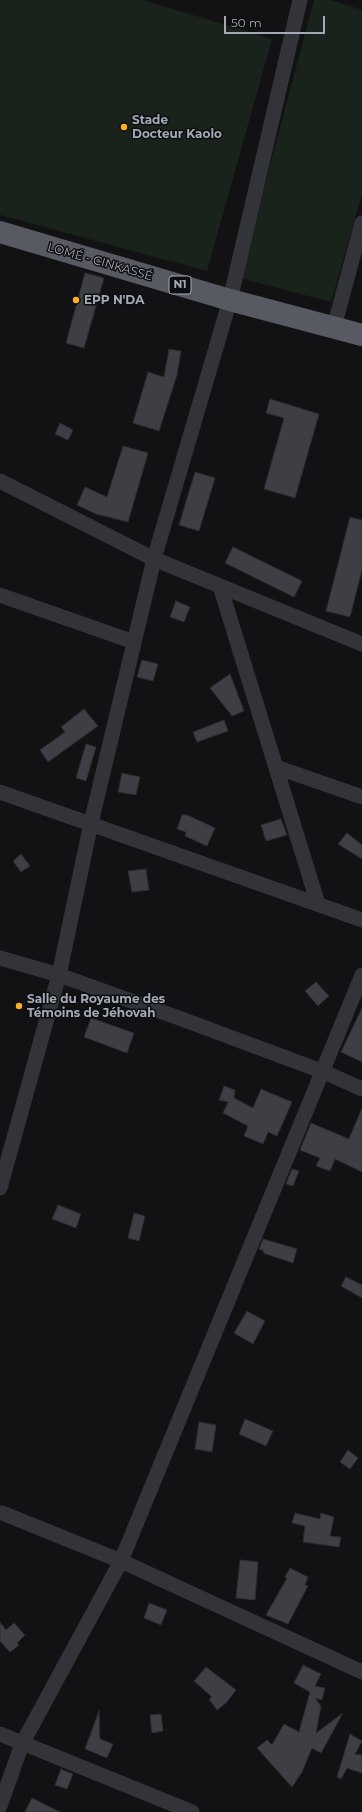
<!DOCTYPE html>
<meta charset="utf-8">
<style>
body{margin:0}
#map{position:relative;width:362px;height:1812px;overflow:hidden;background:#121214;font-family:Montserrat,sans-serif}
canvas{display:block}
.scale{position:absolute;left:224px;top:16px;width:101px;height:18px;box-sizing:border-box;border:2px solid #a3a9b6;border-top:0;padding-left:5px;font-size:12px;line-height:14px;white-space:nowrap;color:#a3a9b6;-webkit-text-stroke:3px #0d0e0f;paint-order:stroke}
</style>
<div id="map">
<canvas width="362" height="1812"></canvas>
<div class="scale">50 m</div>
</div>
<script>
const context = document.querySelector('canvas').getContext('2d');
context.lineJoin = 'round';
function fillPath(path, color) {
  context.fillStyle = color;
  context.fill(path, 'evenodd');
}
function poly(rows) {
  const path = new Path2D();
  for (const r of rows) {
    path.moveTo(r[0], r[1]);
    for (let i = 2; i < r.length; i += 2) path.lineTo(r[i], r[i + 1]);
  }
  return path;
}
function trace(path, color, width, dash) {
  context.strokeStyle = color;
  context.lineWidth = width;
  context.lineCap = dash ? 'butt' : 'round';
  context.setLineDash(dash || []);
  context.stroke(path);
}
function drawText(font, color, halo, rows, align = 'center') {
  context.font = font + ' Montserrat,sans-serif';
  context.lineWidth = 3;
  context.setLineDash([]);
  context.textBaseline = 'middle';
  context.strokeStyle = halo;
  context.fillStyle = color;
  for (const [text, x, y, turn = 0] of rows) {
    context.save();
    context.translate(x, y);
    context.rotate((+turn || 0) * Math.PI / 180);
    context.textAlign = isNaN(turn) ? turn : align;
    if (halo) context.strokeText(text, 0, 0);
    context.fillText(text, 0, 0);
    context.restore();
  }
}
fillPath(poly([
 [0,0,143,0,272,39,207,271,0,215],
 [314,0,331,0,362,10,362,194,331,302,240,278]
]), '#1a231b');
const building = poly([
 [85,273,104,278,84,348,66,343,85,273],
 [169,349,181,351,177,375,159,431,133,423,148,372,164,377,169,349],
 [270,399,319,414,295,498,264,489,284,418,266,413,270,399],
 [60,423,73,430,68,440,55,434,60,423],
 [123,446,148,453,128,522,96,514,77,505,85,487,107,497,123,446],
 [195,472,215,478,199,531,179,525,195,472],
 [350,517,362,520,362,570,350,617,326,611,350,517],
 [233,547,302,581,294,597,225,563,233,547],
 [176,601,190,607,184,622,170,617,176,601],
 [142,660,158,664,153,681,137,677,142,660],
 [230,674,244,711,232,716,210,688,230,674],
 [84,709,98,726,48,762,40,750,65,732,61,727,84,709],
 [224,720,228,731,197,742,193,732,224,720],
 [86,744,96,747,86,781,76,778,86,744],
 [122,773,140,777,136,795,118,792,122,773],
 [182,815,187,815,215,828,207,846,185,836,186,832,177,829,182,815],
 [281,819,287,835,266,841,261,825,281,819],
 [347,833,362,845,362,859,338,844,347,833],
 [21,854,30,866,21,872,13,861,21,854],
 [146,869,149,890,132,892,128,871,146,869],
 [316,982,329,996,318,1006,305,991,316,982],
 [362,1008,362,1062,341,1052,362,1008],
 [91,1018,134,1033,127,1053,84,1037,91,1018],
 [224,1086,235,1090,234,1098,253,1108,261,1089,292,1102,277,1136,268,1132,263,1144,244,1136,248,1126,223,1113,228,1102,219,1100,224,1086],
 [362,1108,362,1172,335,1159,330,1171,316,1166,320,1158,300,1150,311,1123,349,1139,362,1108],
 [292,1169,299,1171,293,1186,286,1184,292,1169],
 [58,1205,81,1214,76,1228,52,1219,58,1205],
 [134,1213,145,1216,139,1241,128,1238,134,1213],
 [263,1239,297,1249,293,1263,263,1253,264,1251,259,1249,263,1239],
 [346,1277,362,1285,362,1298,341,1286,346,1277],
 [247,1311,265,1321,253,1344,234,1333,247,1311],
 [245,1419,273,1431,266,1446,239,1434,245,1419],
 [199,1422,216,1425,212,1452,195,1449,199,1422],
 [348,1450,358,1458,350,1469,340,1462,348,1450],
 [295,1513,320,1519,321,1513,334,1517,330,1536,341,1537,339,1547,303,1542,305,1526,292,1523,295,1513],
 [240,1560,258,1562,255,1600,236,1598,240,1560],
 [290,1568,308,1577,305,1585,308,1586,288,1624,266,1615,287,1578,285,1577,290,1568],
 [149,1603,167,1610,161,1625,144,1618,149,1603],
 [0,1622,6,1630,14,1623,25,1635,17,1643,19,1645,10,1652,0,1641,0,1622],
 [303,1665,321,1674,315,1686,325,1688,322,1700,315,1698,321,1706,316,1733,343,1713,321,1753,312,1748,302,1772,292,1787,257,1748,267,1740,272,1745,284,1724,299,1732,310,1692,294,1683,303,1665],
 [206,1667,236,1690,226,1703,217,1710,209,1699,212,1697,194,1681,206,1667],
 [99,1711,100,1739,113,1744,107,1758,85,1749,99,1711],
 [161,1714,163,1731,152,1733,150,1715,161,1714],
 [350,1734,362,1741,355,1754,362,1755,362,1773,347,1768,341,1779,337,1777,350,1734],
 [61,1769,73,1774,67,1789,55,1785,61,1769],
 [32,1798,60,1812,25,1812,32,1798]
]);
fillPath(building, '#3e3f45');
trace(building, '#2c2c31', 1);
trace(poly([
 [334,327,362,223],
 [0,481,154,559,362,644],
 [220,586,318,904],
 [0,595,134,642],
 [276,767,362,797],
 [0,792,362,920],
 [0,958,59,975,179,1018,324,1072,362,1089],
 [0,1188,59,975,91,823,154,559,230,300,300,0],
 [2,1513,121,1561,362,1672],
 [0,1734,192,1812],
 [0,1806,22,1744,121,1561,362,975]
]), '#33343a', 15);
trace(poly([
 [0,232,230,300,362,335]
]), '#575a62', 22);
for (const [x, y, r, color] of [
 [124,127,4,"#ffae20"],
 [76,300,4,"#ffae20"],
 [19,1006,4,"#ffae20"]
]) {
  const dot = new Path2D();
  dot.arc(x, y, r, 0, 2 * Math.PI);
  context.fillStyle = color;
  context.fill(dot);
  trace(dot, '#0d0e0f', 1.5);
}
for (const [x, y, w] of [
 [180,285,22]
]) {
  const box = new Path2D();
  box.roundRect(x - w / 2, y - 9, w, 18, 3);
  context.fillStyle = '#0d0e0f';
  context.fill(box);
  trace(box, '#a3a9b6', 1);
}
drawText('bold 11px', '#a3a9b6', null, [
 ["N1",180,285]
]);
drawText('bold 12px', '#a3a9b6', '#0d0e0f', [
 ["Stade",132,120],
 ["Docteur Kaolo",132,134],
 ["EPP N'DA",84,300],
 ["Salle du Royaume des",27,999],
 ["Témoins de Jéhovah",27,1013]
], 'left');
drawText('12px', '#a3a9b6', '#0d0e0f', [
 ["LOMÉ - CINKASSÉ",100,262,16]
]);
</script>
